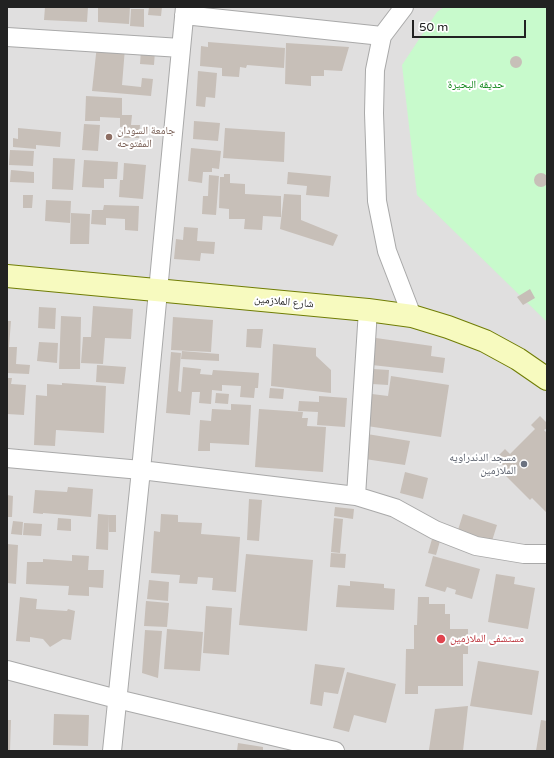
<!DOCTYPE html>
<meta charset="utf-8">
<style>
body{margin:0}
#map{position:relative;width:554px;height:758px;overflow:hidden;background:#f2efe9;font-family:"Varela Round",sans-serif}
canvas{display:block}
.frame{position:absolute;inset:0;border:8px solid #222;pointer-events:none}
.scale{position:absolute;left:412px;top:20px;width:114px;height:18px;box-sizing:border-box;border:2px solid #222;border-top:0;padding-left:5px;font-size:12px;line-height:14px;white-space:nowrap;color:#222;-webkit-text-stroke:3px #fff;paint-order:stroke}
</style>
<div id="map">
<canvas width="554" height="758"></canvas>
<div class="frame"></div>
<div class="scale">50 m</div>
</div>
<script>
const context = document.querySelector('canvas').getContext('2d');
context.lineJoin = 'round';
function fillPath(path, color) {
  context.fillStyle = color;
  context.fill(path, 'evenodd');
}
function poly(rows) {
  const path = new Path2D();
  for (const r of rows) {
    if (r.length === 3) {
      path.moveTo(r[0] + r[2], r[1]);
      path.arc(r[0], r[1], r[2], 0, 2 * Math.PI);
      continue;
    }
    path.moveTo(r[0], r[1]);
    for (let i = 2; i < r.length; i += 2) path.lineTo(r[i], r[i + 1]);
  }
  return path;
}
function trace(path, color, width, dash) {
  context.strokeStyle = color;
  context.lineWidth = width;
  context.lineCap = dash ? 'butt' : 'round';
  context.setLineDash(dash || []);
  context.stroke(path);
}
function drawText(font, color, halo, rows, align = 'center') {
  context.font = font + ' "Varela Round","Noto Naskh Arabic",sans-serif';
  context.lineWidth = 4;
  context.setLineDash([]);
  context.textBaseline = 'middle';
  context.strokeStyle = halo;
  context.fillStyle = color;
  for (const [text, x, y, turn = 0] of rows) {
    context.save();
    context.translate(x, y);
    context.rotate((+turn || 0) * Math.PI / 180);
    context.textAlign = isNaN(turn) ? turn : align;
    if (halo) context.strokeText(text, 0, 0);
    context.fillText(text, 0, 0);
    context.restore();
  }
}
fillPath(poly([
 [7,7,547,7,547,751,7,751]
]), '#e0dfdf');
fillPath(poly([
 [444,7,547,7,547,322,417,195,402,65,437,12]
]), '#c8facc');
fillPath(poly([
 [45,7,88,7,87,22,44,20],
 [98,7,130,7,129,24,98,22],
 [149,7,162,7,161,16,148,15],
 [131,9,144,9,144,27,130,26],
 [208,42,285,48,284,68,247,65,246,68,240,67,239,77,222,76,222,68,200,66,201,46,208,47],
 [286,43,349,47,342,71,324,70,324,76,311,76,311,86,285,84],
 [97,45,125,48,122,85,141,87,142,78,153,79,151,96,92,91],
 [141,50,155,51,154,65,140,64],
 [516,62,6],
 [198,71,217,73,215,98,206,97,205,107,196,106],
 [86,96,122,98,122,115,132,115,131,125,140,125,139,138,123,138,124,127,120,127,120,118,100,117,100,121,85,121],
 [194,121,220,123,218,141,193,139],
 [84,124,100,125,98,151,82,150],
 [18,128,61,132,60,147,36,145,36,149,13,147,13,138,18,139],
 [225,128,285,132,284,162,223,158],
 [191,148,221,151,219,169,212,168,212,172,203,172,202,183,188,181],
 [10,150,34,151,33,166,9,165],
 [53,158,75,159,73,190,52,189],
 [84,160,118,162,117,179,104,179,104,188,82,187],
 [124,163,146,165,143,199,119,197,120,180,123,180],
 [11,170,34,172,34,183,10,182],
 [288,172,331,176,329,197,306,195,307,186,287,184],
 [541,180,7],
 [224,174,230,174,230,183,245,184,245,194,281,196,281,217,263,216,262,230,244,229,245,219,229,219,229,209,219,208,220,177,224,177],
 [209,175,219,176,216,215,202,214,203,196,208,196],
 [284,194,301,195,301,220,338,235,333,246,280,229],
 [23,195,33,195,32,208,23,208],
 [46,200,71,201,70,223,45,221],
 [104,205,139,206,138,231,125,230,125,219,106,218,106,225,91,224,92,210,103,210],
 [71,213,90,214,89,244,70,244],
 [184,227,198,228,197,241,215,242,214,254,201,253,200,261,174,259,176,239,183,240],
 [530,289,535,298,523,305,517,297],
 [93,306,133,309,131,339,105,338,103,364,81,363,83,337,91,337],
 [39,307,56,308,55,329,38,328],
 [61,316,81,317,80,369,59,369],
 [173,317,213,320,211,352,171,350],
 [7,321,11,321,9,347,17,347,16,364,30,365,29,374,7,373],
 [247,329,263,329,261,348,246,347],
 [376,338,432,346,431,356,445,358,443,373,372,365],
 [39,342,58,343,57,363,37,361],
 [273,344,316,348,316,356,331,370,331,393,271,386],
 [182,351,219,354,219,361,181,359],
 [171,352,181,353,178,391,181,392,183,367,201,369,200,374,212,375,213,370,259,373,258,388,255,388,254,398,240,397,241,386,222,385,222,391,212,390,211,404,199,403,200,392,192,392,190,415,166,413],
 [97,365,126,367,124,384,96,382],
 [373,369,389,370,388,385,372,384],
 [391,376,449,385,441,437,367,426,372,394,388,396],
 [7,378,12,378,11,384,26,385,24,415,7,414],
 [62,383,106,386,104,433,56,430,55,446,34,445,36,395,47,396,47,384,62,385],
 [270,388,284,389,283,399,269,398],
 [216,393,229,394,228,404,215,403],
 [319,396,347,398,345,427,317,425,318,412,298,411,299,401,319,402],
 [231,404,251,405,249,445,210,443,210,451,198,451,200,420,211,421,212,409,231,410],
 [259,409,303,412,302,418,308,418,307,426,326,427,323,472,255,467],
 [540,416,547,423,547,428,544,430,547,433,547,510,546,512,532,498,530,500,504,474,508,470,496,458,505,449,510,454,535,429,531,425],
 [367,434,410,441,405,465,365,459],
 [405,472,428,478,423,499,400,493],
 [68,487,93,489,91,517,43,513,43,514,33,513,35,490,67,492],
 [7,495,13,496,12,517,7,517],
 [249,499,262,500,259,541,247,540],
 [335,507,354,509,353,519,334,516],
 [98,514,109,515,108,550,96,549],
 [161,514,178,515,178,522,202,523,201,534,240,537,236,592,212,590,213,578,198,577,197,584,179,583,180,575,151,573,154,531,160,532],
 [463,514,497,525,492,541,458,530],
 [109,515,116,515,116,532,109,532],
 [58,518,71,519,71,531,57,530],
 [334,518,343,519,340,553,331,552],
 [13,521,23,522,22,535,11,534],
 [24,523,42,524,41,536,23,535],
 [432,539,440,541,436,555,428,553],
 [7,544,18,545,16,584,7,583],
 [331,553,346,554,345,568,330,567],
 [246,554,313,560,307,631,239,625],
 [72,555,89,556,88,570,104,570,103,588,89,587,89,596,68,595,69,586,26,584,27,562,43,562,43,559,72,561],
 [433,556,480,569,472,599,455,594,456,590,447,587,445,592,425,586],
 [496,574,515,577,514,584,535,588,528,629,488,622],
 [149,580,169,582,168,601,147,599],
 [350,581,384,584,384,588,395,589,394,610,336,607,338,585,350,586],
 [20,597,37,599,36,609,67,611,68,609,75,611,71,640,63,639,50,647,43,639,30,637,30,642,16,641],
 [418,597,429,597,429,604,445,604,445,614,450,614,450,629,468,629,468,654,463,654,463,686,418,686,418,694,405,694,406,649,414,649,414,625,417,625],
 [146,601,169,603,167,627,144,626],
 [206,606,232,608,229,655,203,653],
 [167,629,203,632,200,671,164,669],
 [145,630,162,631,158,678,142,673],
 [478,661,539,671,532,715,470,706],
 [315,664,345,668,338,694,324,692,322,706,310,704],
 [347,672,396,684,386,723,354,715,349,732,333,728],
 [468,706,463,751,429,750,435,709],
 [54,714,89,715,88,746,53,745],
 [7,720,11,720,10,751,7,751],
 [541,720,547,721,547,751,536,751],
 [238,743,263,747,263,751,237,751]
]), '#c7bfb8');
const street = poly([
 [404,7,382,36,375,70,374,113,377,201,387,251,412,316],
 [184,15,382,36],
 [7,37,181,48],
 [7,458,141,470,356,496,395,508,435,530,476,546,524,554,547,554],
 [356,496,368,310],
 [7,670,117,699,335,751],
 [112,751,141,470,185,7]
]);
const secondary = poly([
 [7,276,368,310,412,316,448,327,485,341,518,359,547,379]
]);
trace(street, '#a9a9a9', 20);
trace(secondary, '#707d05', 24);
trace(street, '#fff', 18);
trace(secondary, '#f7fabf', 22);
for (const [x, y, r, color] of [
 [109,137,4,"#8d6e63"],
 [524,464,4,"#6b7280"],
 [441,639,5,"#e0444e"]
]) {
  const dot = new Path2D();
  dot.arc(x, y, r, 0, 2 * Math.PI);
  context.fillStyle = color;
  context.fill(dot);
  trace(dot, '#fff', 1.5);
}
drawText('11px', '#0c8416', '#fff', [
 ["حديقه البحيرة",476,85]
]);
drawText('11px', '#785e54', '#fff', [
 ["جامعة السودان",117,131],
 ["المفتوحه",117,144]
], 'left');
drawText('11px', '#222', '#fff', [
 ["شارع الملازمين",284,302,5]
]);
drawText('11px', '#5b616d', '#fff', [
 ["مسجد الدندراويه",516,458],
 ["الملازمين",516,471]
], 'right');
drawText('11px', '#be3a42', '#fff', [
 ["مستشفى الملازمين",450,639]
], 'left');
</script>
